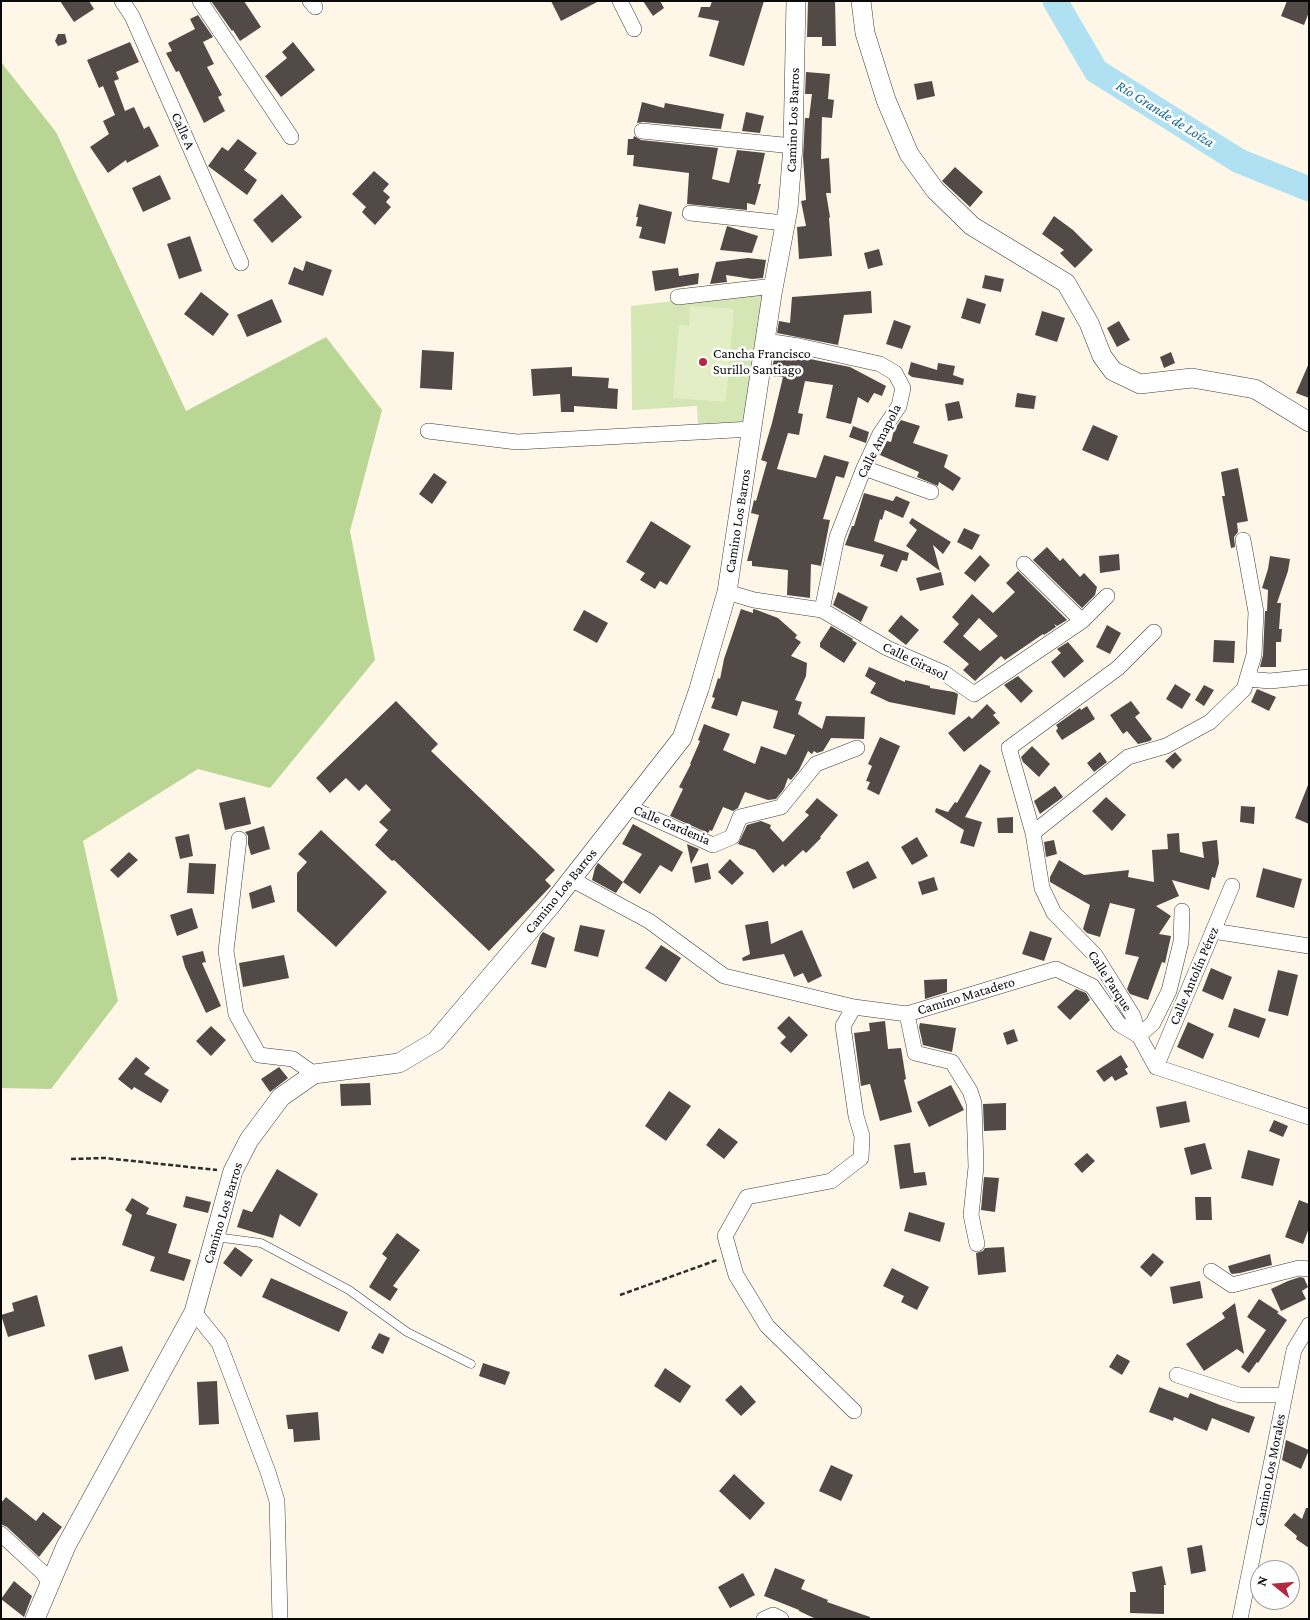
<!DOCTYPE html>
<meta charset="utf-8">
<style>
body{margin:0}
#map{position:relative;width:1310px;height:1620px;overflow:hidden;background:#fef7e8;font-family:"Crimson Pro",serif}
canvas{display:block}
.frame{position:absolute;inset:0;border:2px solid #0a0a0a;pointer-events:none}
.north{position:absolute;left:1250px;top:1560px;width:50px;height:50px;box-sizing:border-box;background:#fff;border:1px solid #9d9d9d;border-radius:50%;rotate:287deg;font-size:14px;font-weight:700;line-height:20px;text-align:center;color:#0a0a0a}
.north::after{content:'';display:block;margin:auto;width:18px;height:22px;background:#b3293f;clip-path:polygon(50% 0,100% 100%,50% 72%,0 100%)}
</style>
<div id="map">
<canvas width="1310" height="1620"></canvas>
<div class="frame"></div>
<div class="north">N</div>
</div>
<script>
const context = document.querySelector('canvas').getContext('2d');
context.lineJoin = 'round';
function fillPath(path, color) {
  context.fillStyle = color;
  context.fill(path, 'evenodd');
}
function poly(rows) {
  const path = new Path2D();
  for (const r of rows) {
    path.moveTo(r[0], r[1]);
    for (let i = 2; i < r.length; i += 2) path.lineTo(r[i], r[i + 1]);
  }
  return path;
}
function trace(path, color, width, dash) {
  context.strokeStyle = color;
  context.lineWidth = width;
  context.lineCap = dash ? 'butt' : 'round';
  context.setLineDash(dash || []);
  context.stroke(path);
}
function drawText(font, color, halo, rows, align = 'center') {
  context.font = font + ' "Crimson Pro",serif';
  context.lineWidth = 5;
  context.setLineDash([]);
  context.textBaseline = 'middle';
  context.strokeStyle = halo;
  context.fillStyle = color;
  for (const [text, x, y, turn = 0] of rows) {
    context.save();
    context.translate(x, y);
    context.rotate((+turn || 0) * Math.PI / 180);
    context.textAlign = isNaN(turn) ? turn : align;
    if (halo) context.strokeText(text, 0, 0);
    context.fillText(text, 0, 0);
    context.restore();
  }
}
fillPath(poly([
 [767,290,745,420,740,422,698,424,697,406,632,410,631,306]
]), '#d4e6b4');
fillPath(poly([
 [1,62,56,132,186,411,326,337,382,410,350,531,375,660,270,788,198,769,83,841,118,1001,51,1089,1,1088]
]), '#b9d694');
fillPath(poly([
 [690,306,734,309,726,402,673,398,679,325,689,326]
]), '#e4eec6');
trace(poly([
 [1055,1,1096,71,1239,161,1309,189]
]), '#afe1f3', 25);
fillPath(poly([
 [60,1,89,1,94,9,74,22],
 [211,1,244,1,261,27,240,41,233,30,232,31],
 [551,1,599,1,561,21],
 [643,1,660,1,664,8,653,16],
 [712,1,764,1,744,66,709,56,719,21,698,17,701,7,710,7],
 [808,1,835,1,836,46,822,46,822,37,807,37],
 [1287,1,1309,1,1309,12,1304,25,1281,16],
 [198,15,213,37,203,42,214,64,207,67,222,95,218,97,225,111,204,123,179,71,176,72,166,53,172,51,168,43,195,29,190,19],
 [58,34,65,34,67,42,65,44,58,46,55,41],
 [130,42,139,62,116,72,119,79,114,81,125,111,134,107,144,129,149,126,159,146,127,163,126,160,108,173,90,147,109,134,103,121,115,115,103,86,99,88,87,60],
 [293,42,315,70,281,97,265,76,287,58,282,52],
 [806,72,830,74,828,99,834,100,832,118,822,117,821,159,829,158,831,193,826,193,830,217,829,218,832,256,799,259,797,227,806,226,801,201,806,200,803,157,805,118,809,118,812,94,805,94],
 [932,81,935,96,917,100,914,84],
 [642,102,664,108,665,103,724,114,721,129,643,122,637,123],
 [746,112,764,116,760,133,742,131],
 [634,136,641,140,718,148,712,179,729,183,737,150,765,153,758,184,761,184,755,205,747,203,747,210,687,204,689,173,633,166,634,155,627,155,628,139,633,139],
 [238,139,257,153,244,170,257,180,247,195,208,166,222,147,228,151],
 [955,167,983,192,970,207,942,181],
 [374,171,389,184,383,191,390,197,386,202,391,207,375,225,362,212,366,207,352,194],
 [160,175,171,199,143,212,132,188],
 [282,194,302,217,272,243,253,220],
 [639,204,672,212,665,244,639,238,642,227,636,226,638,217,636,217],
 [1054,216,1073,230,1093,250,1075,268,1060,253,1064,250,1042,234],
 [727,226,758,236,752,253,720,250],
 [190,236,202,271,179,279,167,244],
 [879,249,883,265,868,269,864,253],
 [748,258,766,260,763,278,752,279,726,275,727,282,710,284,716,262],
 [306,261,332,270,323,296,288,284,294,267,303,271],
 [678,268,679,276,699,273,698,284,655,291,652,271],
 [985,275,1004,279,1001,292,982,288],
 [871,291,872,313,844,315,838,345,777,333,779,321,790,323,792,297],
 [201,292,229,314,213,336,184,314],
 [967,298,986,304,980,324,961,318],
 [272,299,282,322,247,337,237,315],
 [1042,311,1065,318,1057,342,1035,335],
 [894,320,911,326,902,349,886,344],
 [1119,321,1130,340,1117,347,1107,328],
 [422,350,454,352,452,390,420,388],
 [775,352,850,367,886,386,882,396,874,393,868,403,858,397,851,424,826,418,833,385,805,381,798,413,803,414,799,435,788,433,777,469,816,478,824,455,849,462,844,478,836,476,823,519,830,520,821,566,811,564,810,598,787,595,788,570,752,566,752,561,747,561,759,515,751,513,754,500,756,501,767,462,761,460,772,423,783,377,771,376],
 [1171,352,1175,363,1164,368,1160,357],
 [911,362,937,370,938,363,955,366,953,375,964,379,963,385,912,377,908,374],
 [1309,363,1309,398,1296,393],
 [572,367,572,376,609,378,608,388,618,389,617,409,574,406,574,412,561,412,560,394,533,396,531,369],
 [1017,393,1036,396,1034,409,1015,407],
 [959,401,963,418,948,421,945,404],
 [901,420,920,426,913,443,948,455,944,467,961,478,953,491,939,482,938,486,917,477,919,472,880,455,887,441,891,442,894,430],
 [1093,425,1118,436,1108,461,1082,450],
 [853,426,869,432,866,443,849,437],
 [1238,468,1248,521,1237,523,1238,532,1234,537,1235,547,1231,548,1222,496,1225,496,1221,472],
 [434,473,447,482,432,504,419,494],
 [864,493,893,501,896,496,910,502,903,518,885,510,882,520,880,519,874,541,909,553,907,561,902,560,897,572,880,566,884,555,845,545,852,526,854,526],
 [912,518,951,542,943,554,933,545,940,571,906,546,917,530,909,523],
 [651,521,691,546,667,585,660,581,655,589,640,580,645,573,626,562],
 [964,528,980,535,972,550,957,542],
 [1047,547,1060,561,1063,558,1080,577,1084,573,1097,587,1095,595,1082,608,1033,560],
 [1119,554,1120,570,1100,573,1099,556],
 [980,555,990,565,975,582,964,573],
 [1270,556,1290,559,1288,571,1277,603,1281,603,1279,629,1282,629,1281,642,1276,642,1276,667,1260,667,1263,655,1265,611,1267,611,1268,590,1262,588,1268,569],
 [1018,571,1067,620,1057,626,1054,624,1056,627,1044,635,1043,634,1005,660,1001,656,975,681,963,670,969,664,943,642,959,624,952,617,972,594,993,613,1015,592,1006,583],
 [979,618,998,636,980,651,963,636],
 [941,572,944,585,920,591,916,578],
 [838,592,868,607,861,622,833,605],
 [741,609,753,613,753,609,757,610,778,618,797,635,795,638,801,642,791,656,807,663,806,676,795,700,802,702,798,714,822,729,826,716,865,717,864,739,831,738,823,751,817,753,814,751,812,754,808,751,799,770,791,780,788,778,784,789,776,799,768,800,745,792,738,808,733,811,723,807,712,831,710,830,708,833,670,816,683,789,679,787,691,764,690,764,700,741,698,740,704,724,730,734,723,750,755,764,761,746,786,755,795,735,773,728,778,711,742,701,737,716,711,708,715,698,712,697,718,678,720,679,724,659],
 [584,610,608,623,597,643,573,630],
 [901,615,919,630,906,645,888,631],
 [1107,625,1121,633,1110,654,1096,647],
 [831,626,853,639,852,640,857,643,844,663,820,647,820,643],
 [1214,640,1235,641,1234,663,1213,662],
 [1068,642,1084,661,1064,678,1051,662,1061,653,1057,649],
 [869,667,905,682,905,680,930,686,930,688,954,692,958,694,955,715,889,702,870,693,876,683,865,676],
 [1018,676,1033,691,1021,703,1004,685],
 [1175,684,1191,694,1182,709,1166,699],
 [1204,685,1214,690,1204,706,1195,700],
 [1257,689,1276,697,1269,711,1251,702],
 [396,701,438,744,431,751,555,870,545,880,551,886,489,951,394,860,392,861,375,845,388,830,379,822,391,810,366,784,359,791,346,778,330,793,316,778],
 [1131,701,1140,713,1135,717,1152,739,1150,741,1138,744,1127,731,1123,734,1110,715],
 [987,704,996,713,993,715,1000,723,964,752,948,733,969,716,972,719],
 [1087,706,1095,719,1062,740,1056,731,1058,728,1056,725,1080,708,1081,710],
 [880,737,900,746,879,795,867,789,870,782,866,781,872,766,868,764],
 [1032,746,1050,764,1039,777,1023,762,1021,757],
 [1100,752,1107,762,1094,772,1087,763],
 [1175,752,1182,760,1173,769,1165,761],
 [980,764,991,771,965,817,982,822,974,847,960,843,964,830,935,812,936,808,948,812,955,802,957,803],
 [1308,785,1309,785,1309,824,1295,818],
 [1055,786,1063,797,1040,814,1034,801],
 [245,797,251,824,225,830,219,803],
 [1106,797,1126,815,1112,831,1092,811],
 [817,798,838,815,820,837,821,838,806,853,803,850,785,867,783,864,773,873,755,850,738,844,747,825,761,821,771,825,770,828,783,842,809,815,805,812],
 [1241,806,1255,807,1254,824,1240,822],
 [1013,817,1013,833,998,833,997,818],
 [633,824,683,852,672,872,660,865,640,894,623,882,642,854,622,844],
 [264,826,270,849,251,855,248,844,248,836,245,832],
 [321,830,387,892,336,947,297,911,297,873,307,862,298,854],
 [1179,833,1180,852,1204,858,1202,842,1217,840,1219,863,1215,878,1212,877,1209,890,1172,880,1179,896,1156,906,1171,916,1159,934,1171,936,1165,963,1162,962,1148,1000,1130,994,1127,989,1139,957,1125,954,1135,909,1110,903,1100,937,1087,933,1083,929,1090,905,1050,882,1050,877,1059,860,1084,875,1129,870,1128,877,1154,882,1152,850,1168,849,1167,834],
 [189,834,193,856,180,859,175,837],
 [917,837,928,856,912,865,901,847],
 [1054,840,1057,854,1046,857,1044,842],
 [687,844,699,849,691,864],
 [129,852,138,860,118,878,110,870],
 [730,859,744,873,732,885,718,872],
 [868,861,877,878,853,889,846,872],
 [189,863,216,864,214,894,187,893],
 [598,863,623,882,616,893,592,880,595,868],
 [708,863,711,879,695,883,692,867],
 [1263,868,1302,879,1294,908,1256,897],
 [934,877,938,890,922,895,918,882],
 [271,885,275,902,252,909,249,893],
 [192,908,198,928,177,936,170,915],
 [768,921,771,944,802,930,822,976,808,983,803,973,794,977,784,954,743,961,742,958,750,954,745,925],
 [580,925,605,930,598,957,574,951],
 [1030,931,1052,938,1044,961,1022,954],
 [543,932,555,938,546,968,531,964,540,936],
 [661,945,681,958,666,982,645,968],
 [203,951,206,962,202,963,221,1006,206,1013,185,967,182,956],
 [284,955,289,978,243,987,239,963],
 [1211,968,1232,977,1223,1000,1202,991],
 [1278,970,1298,975,1288,1016,1268,1011],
 [947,979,947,992,925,999,924,980],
 [1076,989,1086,993,1090,1000,1070,1020,1057,1007],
 [1234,1008,1266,1019,1259,1038,1228,1027],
 [789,1016,808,1035,791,1053,780,1043,786,1037,777,1028],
 [885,1021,888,1049,901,1048,906,1079,904,1080,912,1112,880,1121,870,1084,861,1086,854,1033,870,1031,869,1023],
 [1188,1022,1214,1034,1203,1059,1177,1047],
 [920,1023,956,1028,952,1052,923,1045,919,1027],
 [211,1026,226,1040,211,1056,196,1041],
 [1014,1029,1018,1041,1007,1045,1003,1033],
 [1121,1055,1128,1067,1125,1069,1128,1074,1115,1081,1112,1076,1104,1082,1096,1071],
 [136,1057,150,1068,144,1074,169,1090,161,1103,134,1087,132,1090,118,1079],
 [279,1067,288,1078,270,1092,261,1079],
 [370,1083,371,1105,341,1106,340,1084],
 [951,1085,964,1110,929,1127,917,1102],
 [669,1091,691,1106,666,1141,645,1126],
 [1186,1101,1190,1122,1160,1128,1156,1107],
 [1006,1103,1006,1130,984,1131,983,1104],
 [1274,1120,1288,1126,1283,1137,1269,1131],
 [719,1128,738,1142,724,1159,706,1145],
 [910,1143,914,1173,925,1172,927,1185,900,1189,894,1145],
 [1205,1143,1212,1169,1191,1175,1184,1148],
 [1248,1150,1280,1159,1273,1186,1241,1178],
 [1087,1153,1095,1161,1082,1173,1074,1164],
 [277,1169,318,1194,300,1227,280,1214,273,1238,237,1227,243,1209,252,1212],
 [984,1177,999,1178,995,1212,981,1210],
 [186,1196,211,1202,208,1213,183,1207],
 [1195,1197,1211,1197,1212,1220,1196,1220],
 [132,1198,149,1208,146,1214,177,1224,168,1253,191,1260,184,1281,150,1271,155,1257,122,1245,132,1215,125,1210],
 [1299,1200,1309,1204,1309,1228,1303,1244,1285,1237],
 [909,1212,945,1223,940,1242,904,1231],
 [397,1233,420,1250,393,1286,398,1289,390,1301,369,1287,387,1258,382,1254],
 [235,1247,253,1260,241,1277,223,1263],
 [1004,1247,1006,1272,978,1275,976,1253,983,1251,985,1248],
 [1153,1253,1164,1262,1151,1277,1140,1267],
 [1270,1254,1272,1265,1240,1273,1232,1274,1230,1272,1228,1266],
 [892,1268,929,1287,917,1310,901,1302,904,1296,883,1286],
 [1300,1277,1304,1278,1308,1287,1302,1291,1306,1299,1281,1311,1271,1289,1288,1281],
 [271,1278,348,1312,339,1332,262,1297],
 [1200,1281,1203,1298,1173,1304,1170,1287],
 [37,1295,45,1326,8,1337,1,1315,14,1311,12,1303],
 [1259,1299,1279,1312,1277,1313,1287,1320,1258,1363,1257,1362,1249,1373,1241,1367,1266,1330,1247,1317],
 [1235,1303,1244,1354,1237,1349,1204,1371,1186,1344,1225,1318,1222,1313],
 [379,1333,390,1338,383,1354,371,1348],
 [122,1346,129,1371,95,1380,88,1355],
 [1117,1354,1130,1361,1122,1375,1109,1367],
 [483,1363,510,1372,505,1385,479,1376],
 [665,1368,691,1386,680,1403,654,1386],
 [217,1381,219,1424,199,1425,197,1382],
 [741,1385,756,1402,741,1416,725,1400],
 [1159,1387,1188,1398,1190,1393,1220,1405,1255,1417,1249,1433,1212,1418,1207,1431,1174,1417,1173,1421,1149,1412],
 [318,1412,320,1440,294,1442,293,1429,288,1429,286,1415],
 [1286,1440,1309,1450,1301,1469,1282,1460],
 [831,1465,853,1475,841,1501,819,1491],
 [734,1474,765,1503,750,1520,719,1491],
 [6,1497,36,1521,43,1512,62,1527,39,1557,7,1527,1,1524,1,1503],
 [1306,1508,1309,1508,1309,1548,1296,1539,1297,1536,1284,1525,1294,1513,1302,1519],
 [1202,1545,1206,1571,1191,1574,1187,1548],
 [1162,1566,1166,1585,1164,1585,1164,1614,1130,1613,1130,1592,1136,1592,1132,1572],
 [775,1568,805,1580,801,1589,828,1600,827,1602,870,1617,870,1619,816,1619,799,1611,799,1610,764,1596],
 [743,1573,755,1595,730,1608,718,1587],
 [14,1581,32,1596,24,1617,1,1599]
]), '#524a47');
const service = poly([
 [215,1237,261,1243,349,1290,407,1332,471,1364]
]);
const minor = poly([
 [122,1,132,16,241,263],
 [200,1,291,137],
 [310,1,315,7],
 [620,1,634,29],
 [642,131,793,146],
 [690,213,784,223],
 [678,297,774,286],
 [766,341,799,346,880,364,895,373,903,388,899,406,880,434,864,468,837,537,822,610],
 [428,431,517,442,752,429],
 [864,468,931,492],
 [1024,564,1082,621],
 [727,592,754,600,822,610,887,648,944,673,974,694,1082,621,1107,596],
 [1154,632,1118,668,1009,748,1033,833,1042,888,1054,913,1095,955,1133,1016,1139,1036,1153,1023,1169,991,1181,942,1182,911],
 [1248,679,1270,681,1309,677],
 [628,807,713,845,732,837,740,817,781,807,816,764,857,748],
 [1033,833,1128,757,1166,746,1210,722,1244,689,1254,655,1256,612,1243,540],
 [239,839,226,951,236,1014,259,1055,293,1059,314,1074],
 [571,879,649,921,724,976,854,1007,907,1014,1056,969,1092,986,1119,1024,1139,1036,1156,1067,1309,1117],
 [1213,931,1309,946],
 [854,1007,843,1026,856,1116,862,1136,861,1158,831,1181,747,1197,725,1236,736,1275,767,1326,854,1411],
 [907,1014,915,1053,952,1062,970,1091,974,1103,976,1167,971,1215,977,1244],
 [1156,1067,1232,886],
 [1211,1271,1232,1285,1299,1268,1309,1269],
 [194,1312,219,1343,268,1472,277,1501,280,1619],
 [1177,1375,1239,1395,1285,1395],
 [1,1534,42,1572,51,1584],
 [764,1619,773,1615,781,1619],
 [1240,1619,1294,1350,1309,1325]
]);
const tertiary = poly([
 [861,1,865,33,886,100,909,154,935,190,972,226,1066,283,1089,323,1102,356,1113,371,1140,384,1192,378,1255,389,1309,422],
 [35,1619,66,1546,194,1312,233,1171,249,1140,281,1097,314,1074,399,1063,436,1041,552,904,682,738,699,689,727,592,772,294,788,209,793,146,796,1]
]);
trace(service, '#3d3d3d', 9);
trace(minor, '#3d3d3d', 16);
trace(tertiary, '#3d3d3d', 20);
trace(poly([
 [71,1159,105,1158,217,1170],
 [620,1295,717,1260]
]), '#2c2c2c', 2.5, [5, 2.5]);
trace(service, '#fff', 8);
trace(minor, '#fff', 15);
trace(tertiary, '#fff', 19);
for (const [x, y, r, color] of [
 [703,362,5,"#b3293f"]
]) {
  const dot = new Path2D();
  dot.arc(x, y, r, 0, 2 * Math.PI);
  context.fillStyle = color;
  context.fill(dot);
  trace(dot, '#fff', 2);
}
drawText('14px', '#0a0a0a', '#fff', [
 ["Camino Los Barros",793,120,-88],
 ["Calle A",183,131,66],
 ["Calle Amapola",879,441,-63],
 ["Camino Los Barros",738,521,-81],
 ["Calle Girasol",915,661,26],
 ["Calle Gardenia",672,825,23],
 ["Camino Los Barros",561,891,-51],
 ["Calle Antolín Pérez",1194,976,-67],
 ["Calle Parque",1110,981,57],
 ["Camino Matadero",966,996,-17],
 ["Camino Los Barros",223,1213,-73],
 ["Camino Los Morales",1270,1470,-79]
]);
drawText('14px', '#0a0a0a', '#fff', [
 ["Cancha Francisco",713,354],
 ["Surillo Santiago",713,370]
], 'left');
drawText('italic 15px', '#1a6d95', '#fff', [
 ["Río Grande de Loíza",1165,114,32]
]);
</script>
